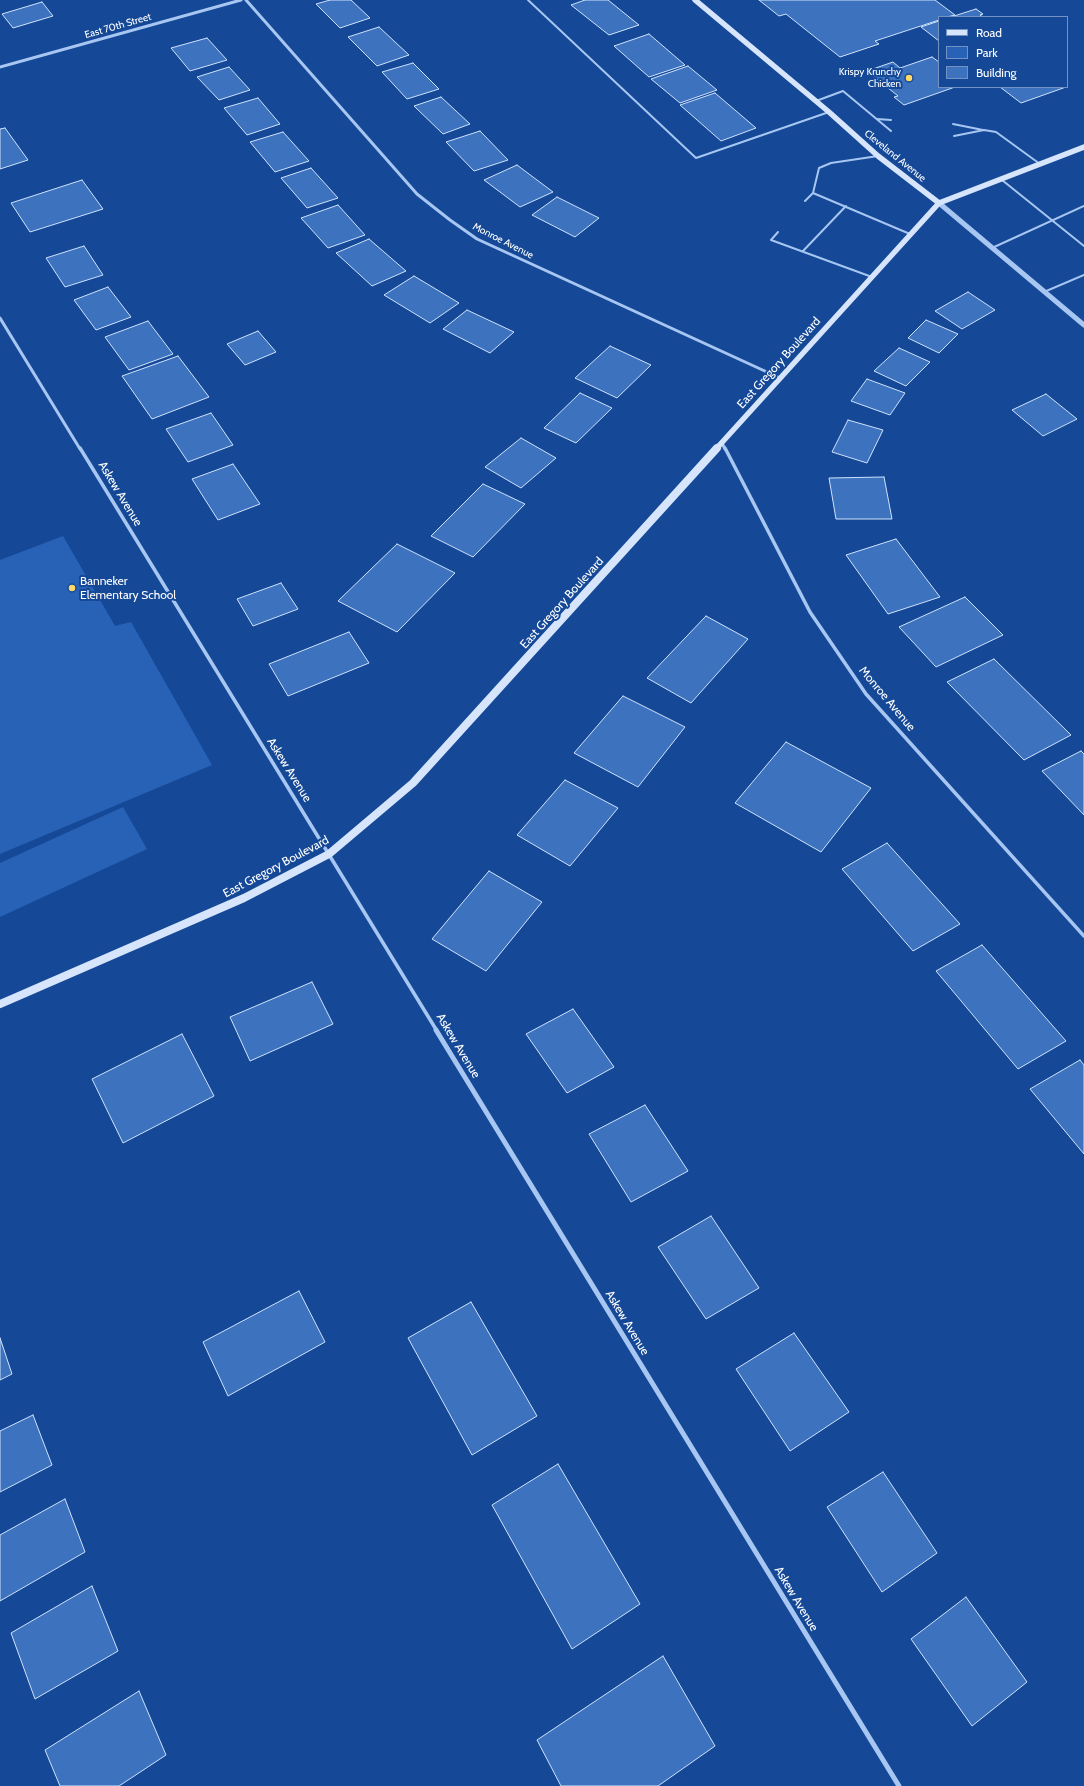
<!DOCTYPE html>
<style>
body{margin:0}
#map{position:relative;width:1084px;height:1786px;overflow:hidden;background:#154997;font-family:Cabin,sans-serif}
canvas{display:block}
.legend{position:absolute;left:938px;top:16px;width:130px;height:72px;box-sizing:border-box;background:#154997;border:1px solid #7392c1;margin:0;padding:5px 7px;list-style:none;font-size:12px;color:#fff}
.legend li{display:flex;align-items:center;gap:8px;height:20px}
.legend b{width:20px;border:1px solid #7392c1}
</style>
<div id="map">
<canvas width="1084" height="1786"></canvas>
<ul class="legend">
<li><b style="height:5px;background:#d6e5fc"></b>Road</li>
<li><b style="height:11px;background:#2862b6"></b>Park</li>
<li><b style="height:11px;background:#3d72bf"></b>Building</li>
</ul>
</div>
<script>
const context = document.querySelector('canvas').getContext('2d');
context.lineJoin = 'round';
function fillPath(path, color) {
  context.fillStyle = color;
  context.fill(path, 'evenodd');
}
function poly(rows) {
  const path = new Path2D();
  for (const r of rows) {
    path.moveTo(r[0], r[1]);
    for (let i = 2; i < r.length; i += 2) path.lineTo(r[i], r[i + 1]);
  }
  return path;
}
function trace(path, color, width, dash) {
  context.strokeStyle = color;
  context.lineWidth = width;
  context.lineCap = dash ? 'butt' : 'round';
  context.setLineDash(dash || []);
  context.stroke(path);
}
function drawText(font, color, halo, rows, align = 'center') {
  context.font = font + ' Cabin,sans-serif';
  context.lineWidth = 4;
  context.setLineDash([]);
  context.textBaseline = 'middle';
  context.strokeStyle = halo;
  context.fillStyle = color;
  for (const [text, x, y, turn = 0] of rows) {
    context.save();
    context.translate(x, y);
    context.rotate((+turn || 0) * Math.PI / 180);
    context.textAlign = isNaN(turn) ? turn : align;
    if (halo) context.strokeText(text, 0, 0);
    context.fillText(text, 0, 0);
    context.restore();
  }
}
fillPath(poly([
 [63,536,115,626,131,622,212,765,0,854,0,560],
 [123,807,147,849,0,917,0,863]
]), '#2862b6');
const building = poly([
 [330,0,351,0,370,18,340,28,316,4,330,0],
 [585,0,608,0,639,25,609,35,571,5,585,0],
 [759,0,935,0,955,15,947,17,939,17,939,20,875,41,879,44,840,57,786,14,779,16,759,0],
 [42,2,53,16,13,28,2,14,42,2],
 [976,9,983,14,980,15,983,17,951,17,976,9],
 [939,21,939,41,921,27,939,21],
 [379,27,409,55,377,66,348,37,379,27],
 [649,34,685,65,649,77,614,46,649,34],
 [207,38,227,60,190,71,171,48,207,38],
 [932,57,939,62,939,87,955,87,904,105,894,97,898,96,867,71,893,62,900,68,932,57],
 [413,63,439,89,407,99,382,72,413,63],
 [688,66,717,90,680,103,651,79,688,66],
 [229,67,250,90,219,100,197,77,229,67],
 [1000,87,1066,87,1021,103,1000,87],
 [715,93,756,128,721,141,680,105,715,93],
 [441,97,470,124,443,134,414,106,441,97],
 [258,98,280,124,247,135,224,108,258,98],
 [5,128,28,160,0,169,0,129,5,128],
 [480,131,508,160,474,171,446,142,480,131],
 [283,132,309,161,275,172,250,142,283,132],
 [517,165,553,192,520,207,484,180,517,165],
 [311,168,338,198,307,208,281,178,311,168],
 [82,180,103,209,30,232,11,203,82,180],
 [557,197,599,218,575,237,532,215,557,197],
 [338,205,365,235,328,248,301,218,338,205],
 [369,239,406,271,372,286,336,253,369,239],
 [84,246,103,275,65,287,46,258,84,246],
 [414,276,459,303,430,323,384,295,414,276],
 [108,287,131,317,96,330,74,300,108,287],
 [968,292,995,310,962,329,935,311,968,292],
 [467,310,514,332,490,353,443,329,467,310],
 [926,320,958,334,939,353,908,338,926,320],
 [148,321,173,354,129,370,105,337,148,321],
 [258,331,276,352,245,365,227,344,258,331],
 [610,346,651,365,617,398,575,378,610,346],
 [899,348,930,362,906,386,874,371,899,348],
 [178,356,209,397,152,419,122,376,178,356],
 [867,379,905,393,890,415,851,401,867,379],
 [580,393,612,408,576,443,544,428,580,393],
 [1046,394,1077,419,1043,436,1012,410,1046,394],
 [211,413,233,445,188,462,166,429,211,413],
 [848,420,883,430,867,463,832,452,848,420],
 [521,438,556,458,521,488,485,467,521,438],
 [233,464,260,504,218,520,192,479,233,464],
 [884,477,892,519,836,519,829,478,884,477],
 [483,484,525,504,473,557,431,536,483,484],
 [896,539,940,597,888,614,846,555,896,539],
 [397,544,455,573,397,632,338,601,397,544],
 [281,583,298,609,253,626,237,599,281,583],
 [965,597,1003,635,936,667,899,627,965,597],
 [706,616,748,639,691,703,647,678,706,616],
 [349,632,369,663,288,696,269,664,349,632],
 [994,659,1071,735,1024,760,947,682,994,659],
 [623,696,685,727,638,787,574,753,623,696],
 [786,742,871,788,821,852,735,803,786,742],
 [1081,751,1084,754,1084,815,1042,771,1081,751],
 [565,780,618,808,570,866,517,835,565,780],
 [887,843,960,924,913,951,842,869,887,843],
 [489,871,542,902,486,971,432,939,489,871],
 [982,945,1066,1041,1018,1069,936,971,982,945],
 [312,982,333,1024,250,1061,230,1017,312,982],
 [573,1009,614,1067,567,1093,526,1034,573,1009],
 [182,1034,214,1096,123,1143,92,1079,182,1034],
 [1080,1060,1084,1065,1084,1154,1030,1089,1080,1060],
 [645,1105,688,1171,631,1202,589,1134,645,1105],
 [711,1216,759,1288,706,1319,658,1247,711,1216],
 [299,1291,325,1342,228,1396,203,1342,299,1291],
 [471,1302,537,1416,472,1455,408,1338,471,1302],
 [794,1333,849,1412,790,1451,736,1369,794,1333],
 [0,1338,12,1374,0,1380,0,1338],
 [33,1415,52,1465,0,1492,0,1431,33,1415],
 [558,1464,640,1604,572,1649,492,1505,558,1464],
 [883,1472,937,1553,882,1592,827,1507,883,1472],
 [65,1499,85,1552,0,1601,0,1535,65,1499],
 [92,1586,118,1651,35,1699,11,1633,92,1586],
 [966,1597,1027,1682,972,1726,911,1639,966,1597],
 [663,1656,715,1746,658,1786,561,1786,537,1740,663,1656],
 [139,1691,166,1755,119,1786,60,1786,45,1750,139,1691]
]);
fillPath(building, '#3d72bf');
trace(building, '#cfe2fc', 1);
trace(poly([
 [528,0,696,158,829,112],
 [816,101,843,91,891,131],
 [877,119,891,120],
 [953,124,983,130],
 [954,136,984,130,996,132,1040,164],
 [878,156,831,163,819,168,813,193,910,234],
 [1002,180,1084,246],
 [805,201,813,193],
 [778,232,771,240,872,277],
 [992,248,1084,206],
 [803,251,846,206],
 [1044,292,1084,275]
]), '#a7c6f2', 2);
trace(poly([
 [246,0,417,194,450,220,477,239,780,378],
 [0,67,241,0],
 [0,318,80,449],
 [722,443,725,449]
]), '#a7c6f2', 3);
trace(poly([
 [80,448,437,1031],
 [725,448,810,612,866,694,1084,936]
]), '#a7c6f2', 3.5);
trace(poly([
 [436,1030,899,1786]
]), '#a7c6f2', 5);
trace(poly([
 [939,203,1084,325]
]), '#a7c6f2', 5);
trace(poly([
 [695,0,829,112,878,156,939,203],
 [716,449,939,203,1084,147]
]), '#d6e5fc', 5.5);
trace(poly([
 [0,1004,244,898,329,854,413,783,717,448]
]), '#d6e5fc', 8);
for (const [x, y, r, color] of [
 [909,78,4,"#ffd968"],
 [72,588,4,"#ffd968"]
]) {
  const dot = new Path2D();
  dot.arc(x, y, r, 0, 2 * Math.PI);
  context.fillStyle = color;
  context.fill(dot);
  trace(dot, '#154997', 1.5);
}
drawText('10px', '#fff', '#154997', [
 ["East 70th Street",118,26,-16],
 ["Cleveland Avenue",895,156,39],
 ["Monroe Avenue",503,241,27]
]);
drawText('10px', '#fff', '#154997', [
 ["Krispy Krunchy",901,72],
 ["Chicken",901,84]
], 'right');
drawText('12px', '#fff', '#154997', [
 ["East Gregory Boulevard",779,363,-48],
 ["Askew Avenue",120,494,59],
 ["East Gregory Boulevard",562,603,-48],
 ["Monroe Avenue",887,699,50],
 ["Askew Avenue",289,770,58],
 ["East Gregory Boulevard",276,867,-28],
 ["Askew Avenue",458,1046,59],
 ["Askew Avenue",627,1323,59],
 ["Askew Avenue",796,1599,59]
]);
drawText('12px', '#fff', '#154997', [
 ["Banneker",80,581],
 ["Elementary School",80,595]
], 'left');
</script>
